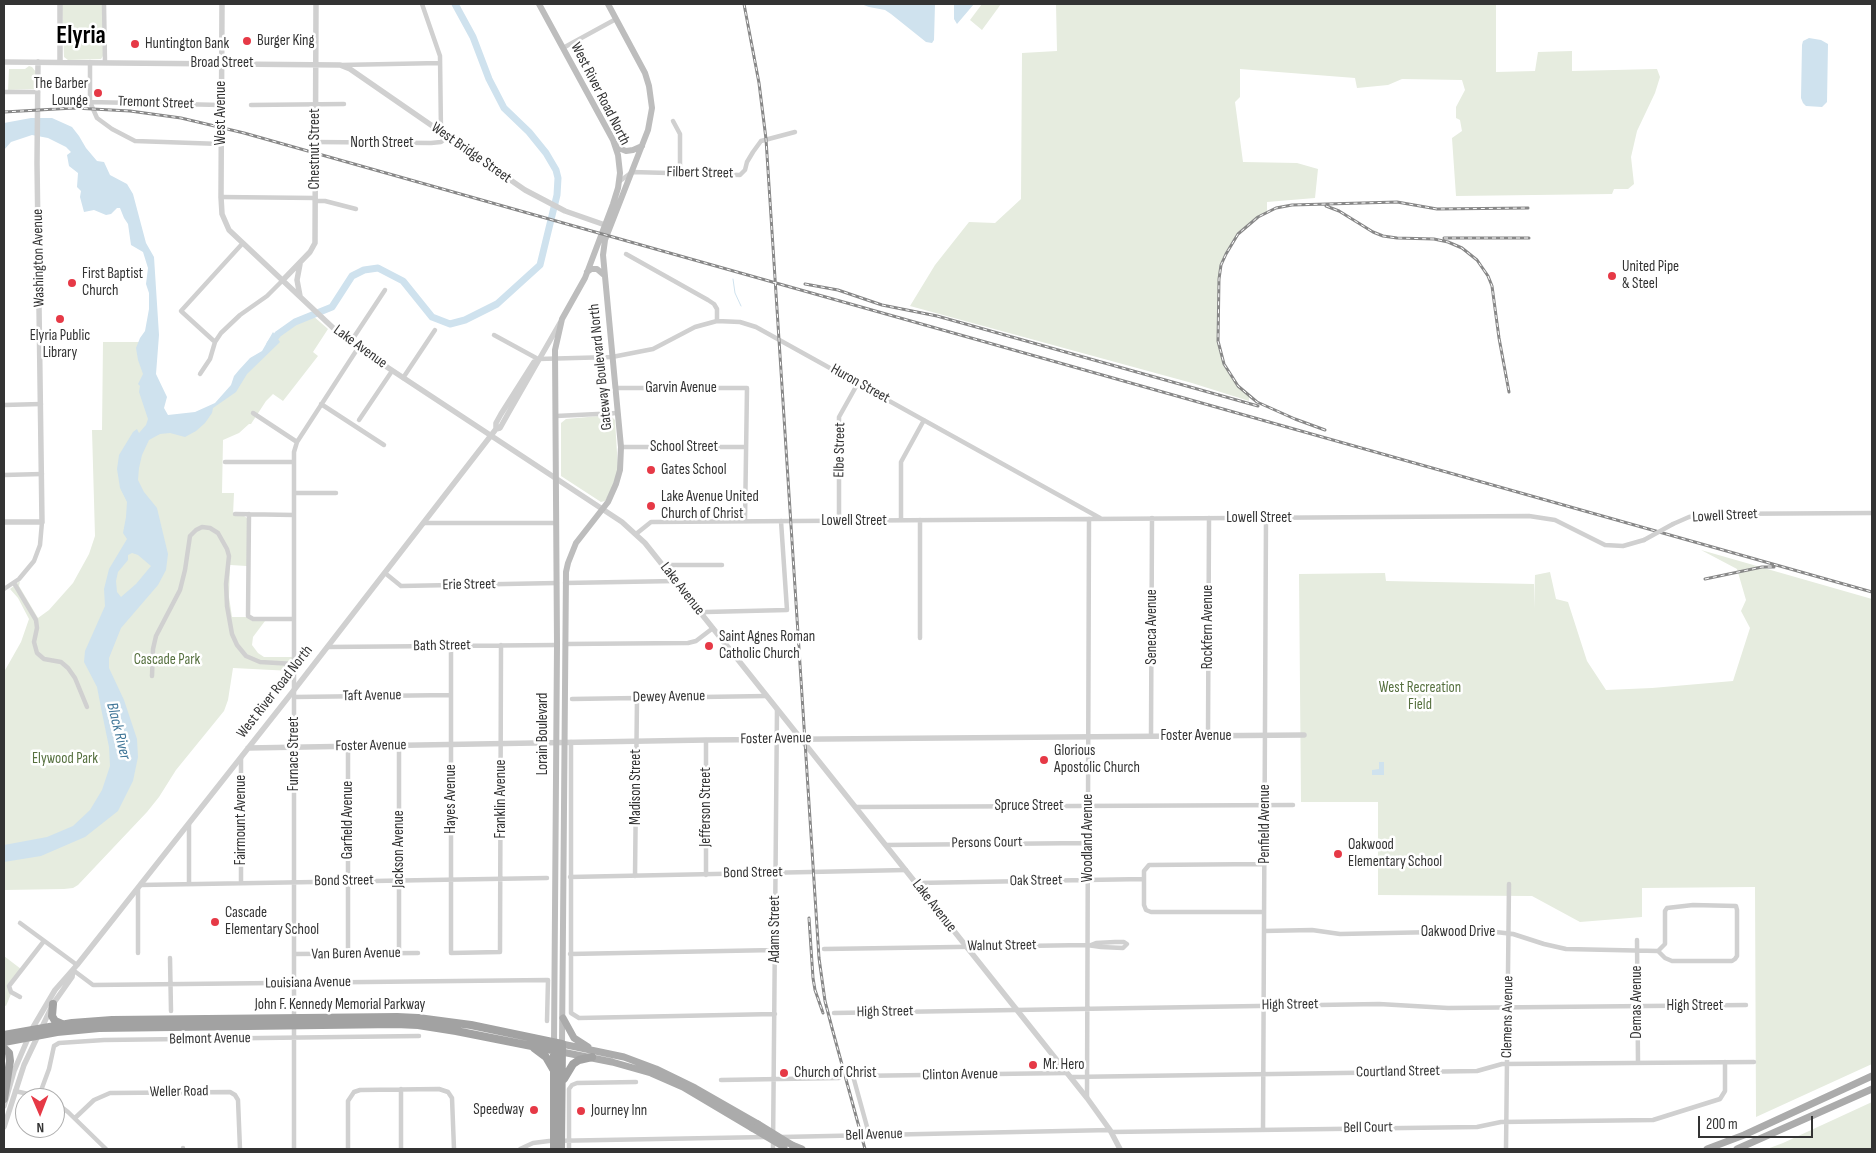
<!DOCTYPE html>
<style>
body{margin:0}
#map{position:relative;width:1876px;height:1153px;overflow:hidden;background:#fff;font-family:"Sofia Sans Condensed",sans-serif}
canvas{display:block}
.frame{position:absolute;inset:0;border:5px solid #333;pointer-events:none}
.north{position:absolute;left:15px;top:1088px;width:50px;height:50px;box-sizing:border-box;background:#fff;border:1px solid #adadad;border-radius:50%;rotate:179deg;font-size:14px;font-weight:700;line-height:20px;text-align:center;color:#333}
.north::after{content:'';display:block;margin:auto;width:18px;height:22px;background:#e63946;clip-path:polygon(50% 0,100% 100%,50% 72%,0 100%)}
.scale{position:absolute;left:1698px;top:1116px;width:115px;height:22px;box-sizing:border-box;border:2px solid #333;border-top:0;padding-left:6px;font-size:15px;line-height:18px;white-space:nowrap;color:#333;-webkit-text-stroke:4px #fff;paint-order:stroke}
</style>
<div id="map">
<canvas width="1876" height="1153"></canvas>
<div class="frame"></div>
<div class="north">N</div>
<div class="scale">200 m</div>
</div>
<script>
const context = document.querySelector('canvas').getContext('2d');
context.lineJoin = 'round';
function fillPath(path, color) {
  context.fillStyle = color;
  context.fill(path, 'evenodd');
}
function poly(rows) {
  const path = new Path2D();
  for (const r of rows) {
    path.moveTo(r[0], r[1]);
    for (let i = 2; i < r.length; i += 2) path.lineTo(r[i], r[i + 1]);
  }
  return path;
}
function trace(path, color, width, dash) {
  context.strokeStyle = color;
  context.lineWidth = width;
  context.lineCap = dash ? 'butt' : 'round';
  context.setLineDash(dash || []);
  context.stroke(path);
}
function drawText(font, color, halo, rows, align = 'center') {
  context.font = font + ' "Sofia Sans Condensed",sans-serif';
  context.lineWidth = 5;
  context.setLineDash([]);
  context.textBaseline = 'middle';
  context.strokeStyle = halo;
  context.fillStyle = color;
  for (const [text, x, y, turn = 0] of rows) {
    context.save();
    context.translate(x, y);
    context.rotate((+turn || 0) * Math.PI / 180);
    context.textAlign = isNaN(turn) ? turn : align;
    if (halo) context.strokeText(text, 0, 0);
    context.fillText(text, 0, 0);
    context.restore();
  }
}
fillPath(poly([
 [62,4,103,4,103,56,101,59,68,60,64,57],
 [982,4,1001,4,982,30,970,20],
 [1056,4,1496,4,1496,72,1535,71,1538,52,1572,51,1572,71,1657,69,1660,77,1655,93,1637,131,1631,157,1634,184,1628,189,1614,189,1612,194,1456,196,1452,138,1462,131,1460,120,1456,118,1456,107,1465,90,1462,80,1402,79,1388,85,1357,88,1355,78,1240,69,1240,97,1235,102,1243,162,1297,163,1318,169,1315,198,1267,202,1267,212,1252,221,1238,234,1231,244,1221,265,1218,296,1218,341,1220,352,1227,369,1238,386,1249,396,1249,401,1192,383,910,306,935,265,969,222,995,223,1021,199,1022,53,1057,51],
 [29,66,32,67,36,72,35,89,8,90,9,69,25,69],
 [312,315,328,329,313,352,318,356,283,401,273,394,266,401,251,424,249,424,239,433,223,440,222,493,234,493,233,515,244,516,247,518,247,566,230,565,229,597,232,617,247,617,252,621,265,621,253,637,252,645,258,653,264,657,292,657,292,671,233,668,228,700,224,711,176,770,159,797,147,812,78,885,73,888,64,889,4,890,4,672,21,642,29,619,18,598,10,589,20,581,19,586,38,618,49,610,73,583,89,554,95,536,92,430,102,430,103,342,150,342,158,423,199,418,233,388,278,334,295,322],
 [610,415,615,420,618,469,612,490,605,501,601,502,561,476,561,423,566,419],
 [1701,550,1872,599,1872,1064,1756,1117,1755,887,1642,888,1642,917,1580,922,1532,896,1378,895,1378,802,1301,802,1299,574,1385,573,1386,581,1534,584,1534,609,1535,575,1550,572,1556,599,1568,602,1587,661,1606,690,1652,688,1733,681,1750,628,1741,611,1746,600,1737,569],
 [4,956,21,969,7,985,11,994,6,1006,4,1005],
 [1872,1102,1872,1149,1767,1149,1783,1143]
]), '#e6ecdf');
fillPath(poly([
 [861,4,935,4,934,40,932,43,926,42,891,14,885,10,869,7],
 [954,4,974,4,957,24,954,19],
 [1809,38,1821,40,1828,44,1827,102,1822,107,1806,106,1803,103,1801,98,1802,45,1803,41],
 [31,118,52,118,72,127,79,136,86,148,97,161,104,162,110,175,127,184,133,194,146,243,154,257,159,335,156,374,167,397,164,408,168,415,195,412,215,403,231,385,234,376,239,370,250,358,262,351,273,332,280,342,247,374,236,392,213,408,212,413,205,423,196,431,185,437,170,433,160,434,149,440,142,455,139,468,138,480,144,492,157,508,168,554,166,570,158,585,121,628,109,658,109,668,124,700,137,739,138,757,133,781,118,811,85,837,41,856,4,862,4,845,47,837,73,826,90,810,102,790,110,766,109,747,102,713,97,687,84,662,85,651,105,606,104,589,109,569,127,539,123,533,126,517,127,502,120,488,117,469,119,455,133,432,137,429,139,433,146,425,148,419,139,392,140,386,138,384,143,374,138,360,136,348,140,338,145,331,149,309,149,293,146,284,148,268,143,252,131,245,128,224,124,218,120,208,117,208,111,214,106,215,94,210,84,212,80,197,81,191,77,187,78,173,69,166,67,155,71,152,66,147,48,138,32,135,11,142,4,150,4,123],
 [132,553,138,555,151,566,136,584,121,597,117,592,116,581,118,572,128,560,128,555],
 [1379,762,1384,762,1384,775,1372,775,1372,770,1379,769]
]), '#cfe2ee');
trace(poly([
 [733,279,735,293,741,306]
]), '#cfe2ee', 1);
trace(poly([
 [270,344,278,334,295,322,332,307,352,276,364,270,378,268,403,281,432,317,450,324,465,320,497,304,540,265,557,195,558,178,556,170,546,153,529,132,504,108,489,79,473,37,455,4]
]), '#cfe2ee', 7);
trace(poly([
 [104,4,105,62],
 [422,4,440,56,441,132],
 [563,48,616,19],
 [90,62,90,102,97,118,112,129,135,141,221,144],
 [341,65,440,63],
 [4,92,38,92],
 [90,102,221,105],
 [251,105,344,104],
 [673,121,680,134,680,173],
 [315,142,431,143,441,142,447,137],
 [620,181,632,172,740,175,745,170,747,162,753,152,761,141,795,132],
 [221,197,315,198],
 [315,201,325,201,356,209],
 [626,254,708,300,714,304,717,309,717,321,740,322,756,327,1100,518],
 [494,335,538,359,612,357,653,349,695,327,717,321],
 [215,342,181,311,242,244],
 [350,343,385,290],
 [200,374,210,359,215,342,221,333,240,315,267,296,282,281],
 [403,378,435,330],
 [616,388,747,388,745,521],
 [321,404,384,445],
 [4,405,41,404],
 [253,413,297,442],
 [556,416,618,413],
 [359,420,392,371],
 [621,447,746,447],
 [225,462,294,462],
 [4,475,42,474],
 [294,493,336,493],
 [235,514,294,515],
 [249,514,248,616,253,619,294,619],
 [901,520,901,462,924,420],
 [839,521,839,417,858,383],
 [424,523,556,523],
 [1673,524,1689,517,1704,514,1872,513],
 [636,534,651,522,1529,516,1555,520,1605,545,1623,546,1644,540],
 [663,565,722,565],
 [385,573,401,586,557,583],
 [14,583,36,620,37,628,34,642,37,653,44,659,61,662,68,668,75,678,87,707],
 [565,583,676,581],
 [4,589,19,579,34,561,40,545,42,522],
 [702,614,706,612,787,610,781,521],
 [920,638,920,520],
 [565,644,688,643,696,641,713,628],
 [451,646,451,953,500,952,501,645],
 [327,647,557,645],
 [152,676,153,649,156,636,180,590,185,570,190,536,196,530,202,527,210,528,218,533,227,549,229,556,226,584,227,606,232,634,237,645,246,656,260,662,294,664],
 [294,697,451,695],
 [572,699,767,696],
 [1151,736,1152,518],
 [1208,736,1209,518],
 [571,742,571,1013,579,1018,775,1014],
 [399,745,399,953],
 [348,746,348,954],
 [241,757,241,883],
 [855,807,1293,805],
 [189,824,189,884],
 [886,845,1088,843],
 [706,875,706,740],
 [635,876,637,698],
 [570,877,906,870],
 [916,883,1144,879],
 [140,885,547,878],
 [138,888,138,953],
 [1264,912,1151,912,1146,910,1144,905,1144,871,1149,865,1265,864],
 [20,923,77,965],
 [1264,931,1312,930,1340,934,1487,931,1513,934,1544,944,1566,949,1658,951,1665,958,1672,961,1732,961,1735,959,1737,956,1737,910,1736,906,1693,905,1667,908,1665,911,1665,944,1658,951],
 [1637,940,1638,1063],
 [824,949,1087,945,1101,947,1123,948,1127,944,1124,942,1115,942,1096,943,1091,945],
 [294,954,418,953],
 [570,954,775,950],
 [170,958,171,1011],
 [73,970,93,985,548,980,547,1021],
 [20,997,11,992,9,986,44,941],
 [834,1013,1379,1004,1448,1008,1746,1005],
 [1070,1077,1477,1071,1502,1064,1754,1062],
 [721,1080,839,1078],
 [401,1089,401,1149],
 [15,1091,46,1098],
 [39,1096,49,1069,54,1046,59,1043,104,1040,419,1036],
 [1087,1097,1089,519],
 [55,1102,68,1112,106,1149],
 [75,1118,94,1100,110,1093,230,1092,235,1095,238,1100,240,1149],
 [1263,1130,1266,517],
 [1111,1132,1477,1127,1501,1122,1653,1120,1720,1099,1725,1091,1725,1062],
 [869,1134,853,1076,1067,1073],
 [782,1137,1110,1130],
 [183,1148,183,1149],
 [294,1149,294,452,297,442,358,348],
 [348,1149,348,1101,354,1092,360,1090,439,1089,448,1092,452,1098,454,1149],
 [520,1149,533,1143,549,1141,766,1137],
 [569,1149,569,1089,572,1085,577,1083,636,1082],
 [773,1149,777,709],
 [1506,1149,1509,884]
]), '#d0d0d0', 4.5);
trace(poly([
 [60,4,60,62],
 [222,4,221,197,222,214,229,230,346,340,622,522,645,543,1087,1098,1110,1130,1120,1149],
 [4,62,340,65,350,69,525,190,565,211,608,226],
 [300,264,297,280,300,296],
 [282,281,310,252,315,243,316,4],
 [537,362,534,362,501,414,496,423,496,429,500,428,509,412,560,323],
 [4,522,42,522,37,163,38,62],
 [248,748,706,740,1304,735],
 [4,1106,14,1071,32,1029,55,990,77,965,294,690,496,429],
 [4,1127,24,1065,53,1004,72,977,73,970]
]), '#d0d0d0', 5.5);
trace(poly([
 [539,4,613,140,618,155,620,173,618,188,613,204,585,278,562,319,555,350,557,645,554,1043],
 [615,143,621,149,626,151,633,150,642,146],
 [587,272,591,269,597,269,604,275],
 [562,1044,566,572,568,563,576,543,608,502,616,484,620,470,621,447,603,255,605,240,648,130,652,108,649,86,645,73,608,4]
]), '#bdbdbd', 6);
trace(poly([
 [563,1018,574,1038,588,1047],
 [562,1044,624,1057,656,1069,695,1088,758,1124],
 [562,1052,612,1062,651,1073,683,1087,752,1128],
 [792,1145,802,1149],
 [1707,1149,1744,1135,1872,1076],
 [1737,1149,1872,1089]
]), '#ababab', 7);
trace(poly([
 [53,1004,52,1016,55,1021,62,1024],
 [4,1035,72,1023,112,1020,397,1017,418,1018,471,1025,562,1044,561,1149],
 [4,1042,57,1032,99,1028,396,1024,418,1025,456,1031,562,1052],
 [554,1047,554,1149],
 [4,1048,9,1053,10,1061,4,1099],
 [534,1048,546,1057,553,1069],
 [564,1079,573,1064,579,1060,592,1057]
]), '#a2a2a2', 8);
const rail = poly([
 [744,4,759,83,766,139,819,958,825,1001,832,1028,865,1149],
 [4,112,74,108,130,111,181,118,244,133,1872,592],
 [1326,206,1339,211,1373,232,1383,236,1397,238,1434,239,1448,242,1462,248,1477,260,1488,276,1492,286,1499,338,1509,392],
 [1444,238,1529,238],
 [805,284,838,290,882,305,937,316,1258,406],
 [1325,430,1295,419,1257,402,1238,386,1224,364,1218,341,1219,279,1221,265,1226,254,1238,234,1258,217,1276,208,1292,205,1397,202,1437,209,1528,208],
 [1705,579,1762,567,1774,567],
 [809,918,813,978,815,990,823,1013]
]);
trace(rail, '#888', 3);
trace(rail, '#fff', 1, [4]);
trace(poly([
 [1644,540,1673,524]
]), '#d0d0d0', 4.5);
trace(poly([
 [758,1124,792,1145],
 [752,1128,784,1147]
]), '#ababab', 7);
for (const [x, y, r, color] of [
 [247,41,5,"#e63946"],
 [135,44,5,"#e63946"],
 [98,93,5,"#e63946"],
 [1612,276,5,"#e63946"],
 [72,283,5,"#e63946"],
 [60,319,5,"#e63946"],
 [651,470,5,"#e63946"],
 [651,506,5,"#e63946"],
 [709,646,5,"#e63946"],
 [1044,760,5,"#e63946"],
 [1338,854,5,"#e63946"],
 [215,922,5,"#e63946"],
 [1033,1065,5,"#e63946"],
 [784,1073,5,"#e63946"],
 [534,1110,5,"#e63946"],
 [581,1111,5,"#e63946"]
]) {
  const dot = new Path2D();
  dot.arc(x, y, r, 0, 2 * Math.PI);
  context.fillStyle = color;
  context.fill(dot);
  trace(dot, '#fff', 2);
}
drawText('15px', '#333', '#fff', [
 ["Burger King",257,41],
 ["Huntington Bank",145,44],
 ["The Barber",88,84,"right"],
 ["Lounge",88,101,"right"],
 ["United Pipe",1622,267],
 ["& Steel",1622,284],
 ["First Baptist",82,274],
 ["Church",82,291],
 ["Elyria Public",60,336,"center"],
 ["Library",60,353,"center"],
 ["Gates School",661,470],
 ["Lake Avenue United",661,497],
 ["Church of Christ",661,514],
 ["Saint Agnes Roman",719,637],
 ["Catholic Church",719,654],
 ["Glorious",1054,751],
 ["Apostolic Church",1054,768],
 ["Oakwood",1348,845],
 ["Elementary School",1348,862],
 ["Cascade",225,913],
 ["Elementary School",225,930],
 ["Mr. Hero",1043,1065],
 ["Church of Christ",794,1073],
 ["Speedway",524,1110,"right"],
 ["Journey Inn",591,1111]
], 'left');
drawText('15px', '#333', '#fff', [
 ["Broad Street",222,63],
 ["West River Road North",600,94,63],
 ["Tremont Street",156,103,2],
 ["West Avenue",221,113,-90],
 ["North Street",382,143],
 ["Chestnut Street",315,149,-90],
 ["West Bridge Street",471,153,35],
 ["Filbert Street",700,173,1],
 ["Washington Avenue",39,258,-91],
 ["Lake Avenue",360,347,36],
 ["Gateway Boulevard North",601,367,-96],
 ["Huron Street",860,384,29],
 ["Garvin Avenue",681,388],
 ["School Street",684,447],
 ["Elbe Street",840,450,-89],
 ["Lowell Street",1725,516,-3],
 ["Lowell Street",1259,518],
 ["Lowell Street",854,521],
 ["Erie Street",469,585,-1],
 ["Lake Avenue",682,589,52],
 ["Seneca Avenue",1152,627,-90],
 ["Rockfern Avenue",1208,627,-90],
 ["Bath Street",442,646,-1],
 ["West River Road North",275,692,-52],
 ["Taft Avenue",372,696,-1],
 ["Dewey Avenue",669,697,-1],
 ["Lorain Boulevard",543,734,-90],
 ["Foster Avenue",1196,736],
 ["Foster Avenue",776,739,-1],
 ["Foster Avenue",371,746,-1],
 ["Furnace Street",294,754,-90],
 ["Madison Street",636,787,-90],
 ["Hayes Avenue",451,799,-90],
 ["Franklin Avenue",501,799,-90],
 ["Spruce Street",1029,806],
 ["Jefferson Street",706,807,-90],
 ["Fairmount Avenue",241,820,-90],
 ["Garfield Avenue",348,820,-90],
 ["Penfield Avenue",1265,824,-90],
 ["Woodland Avenue",1088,838,-90],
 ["Persons Court",987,843,-1],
 ["Jackson Avenue",399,849,-90],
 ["Bond Street",753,873,-1],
 ["Bond Street",344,881,-1],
 ["Oak Street",1036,881,-1],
 ["Lake Avenue",934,906,52],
 ["Adams Street",775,929,-90],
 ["Oakwood Drive",1458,932],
 ["Walnut Street",1002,946,-1],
 ["Van Buren Avenue",356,954,-1],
 ["Louisiana Avenue",308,983,-1],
 ["Demas Avenue",1637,1002,-90],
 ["John F. Kennedy Memorial Parkway",340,1005],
 ["High Street",1290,1005,-1],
 ["High Street",1695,1006],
 ["High Street",885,1012,-1],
 ["Clemens Avenue",1508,1017,-89],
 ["Belmont Avenue",210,1039,-1],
 ["Courtland Street",1398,1072,-1],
 ["Clinton Avenue",960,1075,-1],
 ["Weller Road",179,1092,-1],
 ["Bell Court",1368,1128,-1],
 ["Bell Avenue",874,1135,-2]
]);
drawText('15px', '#56703f', '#fff', [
 ["Cascade Park",167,660],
 ["West Recreation",1420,688],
 ["Field",1420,705],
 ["Elywood Park",65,759]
]);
drawText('italic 16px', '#3f7597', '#fff', [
 ["Black River",118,731,76]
]);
drawText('bold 25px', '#000', '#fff', [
 ["Elyria",81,37]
]);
</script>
